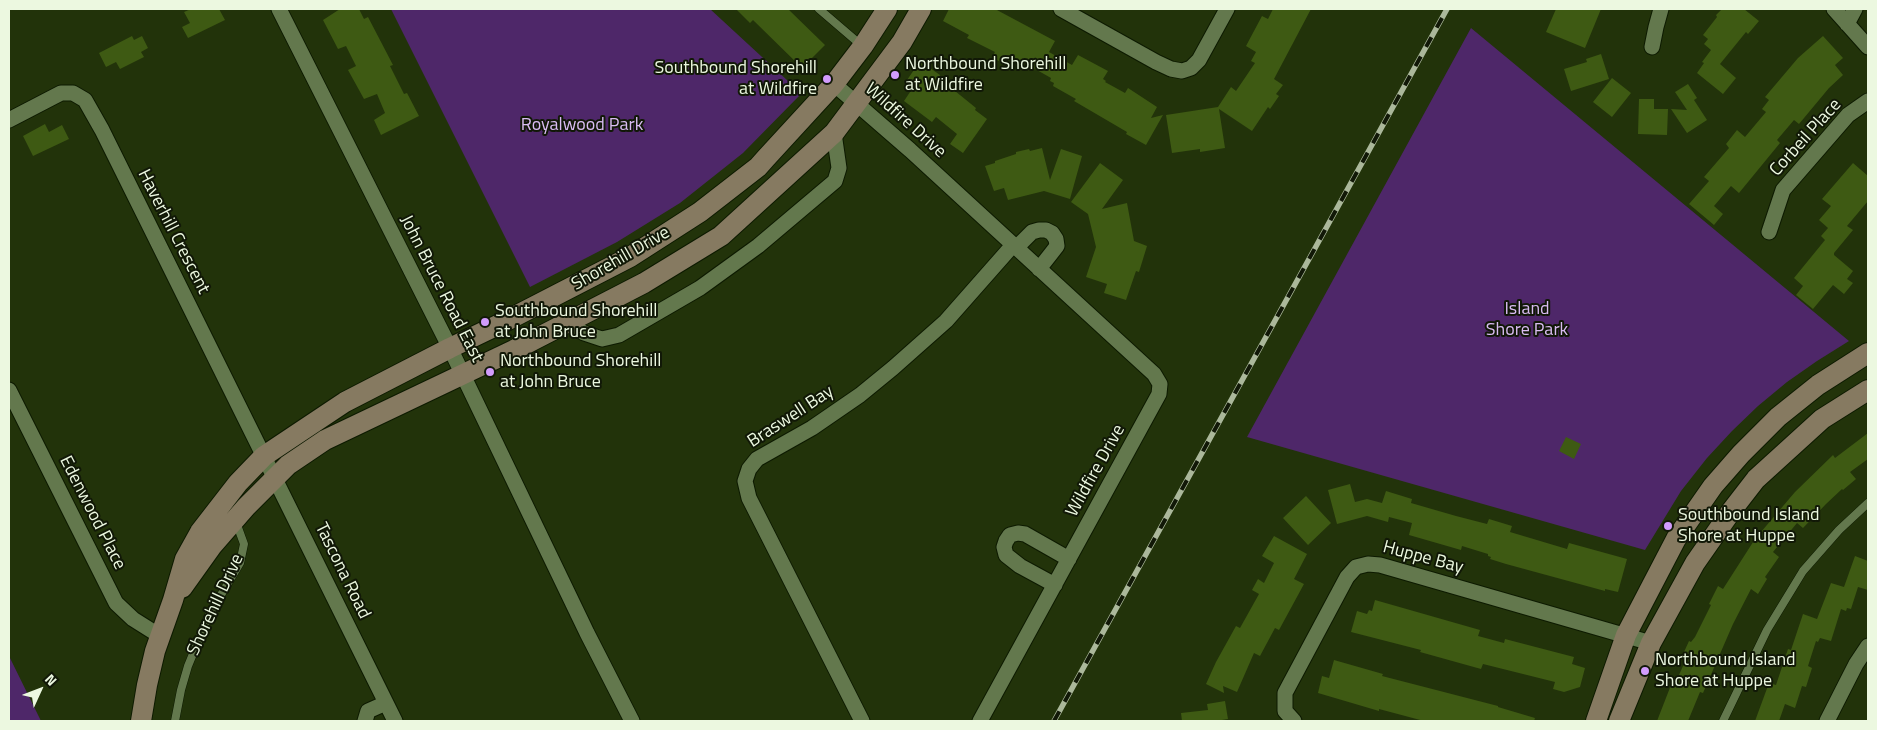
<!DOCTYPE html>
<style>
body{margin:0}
#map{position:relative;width:1877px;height:730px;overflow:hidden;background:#22330a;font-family:"Titillium Web",sans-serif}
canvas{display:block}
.frame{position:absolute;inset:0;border:10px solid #ecf8e0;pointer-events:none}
.north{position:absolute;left:15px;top:665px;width:50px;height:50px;-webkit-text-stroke:4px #111807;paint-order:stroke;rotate:47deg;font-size:14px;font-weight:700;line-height:20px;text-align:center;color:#ecf8e0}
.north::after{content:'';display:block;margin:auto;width:18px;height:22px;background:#ecf8e0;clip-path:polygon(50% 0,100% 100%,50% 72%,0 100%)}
</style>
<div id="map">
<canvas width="1877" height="730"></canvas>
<div class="frame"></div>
<div class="north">N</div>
</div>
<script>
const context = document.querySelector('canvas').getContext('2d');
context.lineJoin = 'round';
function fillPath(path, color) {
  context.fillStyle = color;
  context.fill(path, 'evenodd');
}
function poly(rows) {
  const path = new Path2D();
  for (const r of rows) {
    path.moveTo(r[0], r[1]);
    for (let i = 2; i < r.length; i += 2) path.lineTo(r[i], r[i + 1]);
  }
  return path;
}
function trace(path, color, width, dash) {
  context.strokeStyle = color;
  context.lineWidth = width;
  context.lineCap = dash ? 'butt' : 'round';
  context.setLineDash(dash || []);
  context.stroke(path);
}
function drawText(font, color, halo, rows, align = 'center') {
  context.font = font + ' "Titillium Web",sans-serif';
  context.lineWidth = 4;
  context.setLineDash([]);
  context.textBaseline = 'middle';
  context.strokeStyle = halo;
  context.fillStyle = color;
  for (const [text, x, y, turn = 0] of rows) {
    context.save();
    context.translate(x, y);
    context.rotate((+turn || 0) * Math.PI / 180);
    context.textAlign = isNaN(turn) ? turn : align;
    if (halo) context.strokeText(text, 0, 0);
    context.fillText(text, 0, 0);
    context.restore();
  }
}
fillPath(poly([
 [391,9,710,9,800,92,800,95,743,153,680,203,617,242,530,287],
 [1471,28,1849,341,1817,361,1787,382,1758,406,1732,431,1707,458,1681,491,1645,550,1247,437],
 [9,656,41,721,9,721]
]), '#4e2769');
fillPath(poly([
 [191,9,219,9,225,20,188,38,182,27,190,23,184,12],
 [340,9,359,9,364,19,368,17,393,65,390,66,404,94,407,93,419,116,381,135,374,120,385,113,377,94,364,99,348,70,356,66,346,46,338,49,323,20],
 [736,9,788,9,825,45,802,68,753,20,750,23],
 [949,9,995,9,1055,41,1049,52,1072,65,1078,55,1108,71,1103,79,1106,81,1105,82,1125,93,1128,88,1157,107,1151,118,1163,115,1146,145,1126,134,1127,132,1074,101,1076,99,1053,86,1054,83,1050,81,1051,78,1021,61,1020,63,1014,60,1012,64,1004,60,1002,63,992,57,995,52,967,38,969,35,943,21],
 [1273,9,1311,9,1274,79,1283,85,1276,94,1279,96,1270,109,1268,107,1252,131,1219,109,1225,148,1200,152,1200,149,1172,153,1166,115,1218,107,1231,87,1236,91,1255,63,1251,61,1256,52,1246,46,1262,16,1268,19],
 [1556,9,1601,9,1585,48,1546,32],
 [1722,9,1744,9,1759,21,1748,34,1746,32,1720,64,1736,78,1723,94,1697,73,1704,63,1702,62,1711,50,1704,44,1708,39,1703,35,1717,17,1716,15],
 [132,36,134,40,142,36,148,48,141,52,144,57,120,69,116,62,106,67,99,53],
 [1823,36,1843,58,1835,65,1843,75,1829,88,1799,124,1794,120,1777,140,1780,143,1739,193,1731,186,1714,206,1723,214,1714,225,1689,204,1709,181,1704,177,1729,148,1726,144,1737,130,1745,137,1766,112,1762,109,1769,100,1765,97,1798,58],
 [1601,54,1609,79,1571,91,1564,69,1587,62,1586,59],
 [920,61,940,75,939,78,976,108,975,110,987,119,963,153,950,144,957,134,936,117,932,122,904,101,912,89,905,83],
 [1612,78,1631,93,1612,117,1593,102],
 [1688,84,1697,98,1694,100,1707,120,1687,133,1671,109,1687,110,1675,92],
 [1639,99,1654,99,1654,109,1668,109,1667,135,1638,134],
 [45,124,49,132,62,125,69,139,33,156,23,136],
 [1042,148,1050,180,1061,149,1082,156,1070,199,1044,191,1008,200,1004,188,994,191,985,166,995,163,995,161,1016,154,1016,152,1029,149,1030,151],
 [1100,163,1123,180,1102,209,1127,203,1134,241,1147,246,1139,272,1136,271,1126,300,1104,293,1107,284,1086,277,1096,247,1088,214,1071,202],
 [1853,163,1868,176,1868,201,1847,226,1853,230,1834,253,1834,255,1853,271,1847,279,1853,283,1844,294,1833,285,1813,309,1796,295,1803,286,1794,278,1825,240,1821,236,1828,228,1819,220,1831,206,1822,199],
 [1868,433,1868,459,1850,472,1856,479,1843,490,1842,489,1826,504,1803,528,1797,523,1773,552,1779,557,1765,577,1767,579,1758,594,1751,589,1733,624,1703,693,1700,692,1688,721,1657,721,1671,685,1674,686,1688,655,1684,652,1689,641,1691,642,1695,637,1711,605,1709,604,1718,586,1723,589,1755,539,1795,492,1833,455,1835,458],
 [1566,437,1581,444,1574,459,1559,451],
 [1350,484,1355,502,1367,499,1382,503,1386,491,1412,499,1411,503,1456,516,1487,524,1489,519,1512,526,1510,532,1567,549,1569,543,1627,559,1618,592,1605,589,1605,591,1506,564,1490,559,1491,557,1488,556,1488,554,1462,546,1461,550,1409,535,1412,523,1389,517,1388,522,1367,516,1337,524,1328,490],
 [1306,496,1331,523,1308,545,1283,518],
 [1274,536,1307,554,1294,579,1304,584,1279,630,1275,628,1260,656,1254,653,1237,692,1223,686,1224,693,1206,684,1216,662,1236,626,1240,628,1259,594,1252,590,1258,579,1264,583,1274,563,1262,556],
 [1855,556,1868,561,1868,590,1858,587,1851,609,1847,608,1846,611,1841,609,1831,641,1820,638,1818,642,1816,641,1808,666,1812,668,1806,687,1802,686,1795,708,1785,704,1779,721,1755,721,1769,683,1776,685,1788,649,1791,650,1803,614,1817,619,1831,583,1844,587],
 [1375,600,1480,630,1478,636,1504,643,1505,639,1574,657,1572,664,1585,668,1580,687,1564,692,1553,689,1555,682,1483,664,1481,669,1420,652,1421,650,1351,632,1357,611,1367,614,1369,610,1372,611],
 [1334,660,1383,674,1382,676,1498,706,1498,707,1535,718,1534,721,1424,721,1379,709,1379,711,1318,693,1322,676,1329,678],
 [1225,701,1228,719,1222,720,1222,721,1182,721,1181,713,1208,710,1207,704]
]), '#3e5a13');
const lane = poly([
 [819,9,861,45],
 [175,721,181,690,188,666,209,615,240,563,244,544,236,522],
 [1723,721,1767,630,1803,571,1839,530,1868,503]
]);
const street = poly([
 [279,9,450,348,587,633,632,721],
 [1061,9,1156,62,1171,69,1182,71,1191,68,1199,60,1227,9],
 [1834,9,1868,47],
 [1847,24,1855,9],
 [1652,47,1656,27,1661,9],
 [834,84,910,150,1130,352,1154,374,1160,384,1159,394,980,721],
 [9,120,61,93,73,93,85,100,102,130,395,721],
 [1769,232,1783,190,1848,115,1868,101],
 [1016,248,1032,232,1039,230,1046,230,1052,233,1056,239,1057,246,1039,269],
 [567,323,584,333,602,339,619,335,700,288,758,246,835,181,839,168,834,133],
 [9,390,116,603,133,619,160,636],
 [1055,585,1020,566,1006,555,1004,547,1006,541,1010,535,1018,533,1025,534,1069,559],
 [365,721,368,711,386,703],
 [862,721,749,498,745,481,749,469,757,459,812,428,860,395,893,368,946,321,1013,245],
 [1294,721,1285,711,1285,693,1347,577,1356,567,1368,564,1380,565,1651,643],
 [1827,721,1856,664,1868,646]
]);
const secondary = poly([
 [182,588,212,546,246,507,288,465,325,440,514,350,644,283,721,236,834,133,902,42,921,9],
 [141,721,147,685,155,651,173,600,185,559,200,532,238,483,264,456,345,402,450,348,500,324,630,257,700,212,758,167,766,158,834,84,863,46,887,9],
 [1596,721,1626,635,1676,539,1713,486,1741,454,1778,417,1818,385,1868,353],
 [1619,721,1651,643,1695,563,1732,510,1756,479,1822,419,1868,390]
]);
trace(lane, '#0d1a00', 9);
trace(street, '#0d1a00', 17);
trace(secondary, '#0d1a00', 22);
trace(lane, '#63784d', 8);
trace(street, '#63784d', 15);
trace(secondary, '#867a61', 20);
const rail = poly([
 [1054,721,1447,9]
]);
trace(rail, '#abb89b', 5.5);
trace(rail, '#111807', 4, [11]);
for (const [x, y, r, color] of [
 [895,75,5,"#d29cfd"],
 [827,79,5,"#d29cfd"],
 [485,322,5,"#d29cfd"],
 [490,372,5,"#d29cfd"],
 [1668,526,5,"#d29cfd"],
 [1645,671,5,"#d29cfd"]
]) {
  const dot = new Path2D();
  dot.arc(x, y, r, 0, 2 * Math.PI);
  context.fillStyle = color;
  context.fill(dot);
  trace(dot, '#111807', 2);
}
drawText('18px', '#ecf8e0', '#111807', [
 ["Northbound Shorehill",905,65],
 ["at Wildfire",905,86],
 ["Southbound Shorehill",817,69,"right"],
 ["at Wildfire",817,90,"right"],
 ["Southbound Shorehill",495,312],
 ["at John Bruce",495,333],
 ["Northbound Shorehill",500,362],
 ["at John Bruce",500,383],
 ["Southbound Island",1678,516],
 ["Shore at Huppe",1678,537],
 ["Northbound Island",1655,661],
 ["Shore at Huppe",1655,682]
], 'left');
drawText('18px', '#ecf8e0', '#111807', [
 ["Wildfire Drive",905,121,42],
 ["Corbeil Place",1806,138,-48],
 ["Haverhill Crescent",173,232,63],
 ["Shorehill Drive",621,259,-30],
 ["John Bruce Road East",441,289,63],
 ["Braswell Bay",791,417,-33],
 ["Wildfire Drive",1096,471,-61],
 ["Edenwood Place",92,513,63],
 ["Huppe Bay",1423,558,15],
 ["Tascona Road",342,571,64],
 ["Shorehill Drive",216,605,-65]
]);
drawText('18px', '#d9bcf2', '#111807', [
 ["Royalwood Park",582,126],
 ["Island",1527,310],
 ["Shore Park",1527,331]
]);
</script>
